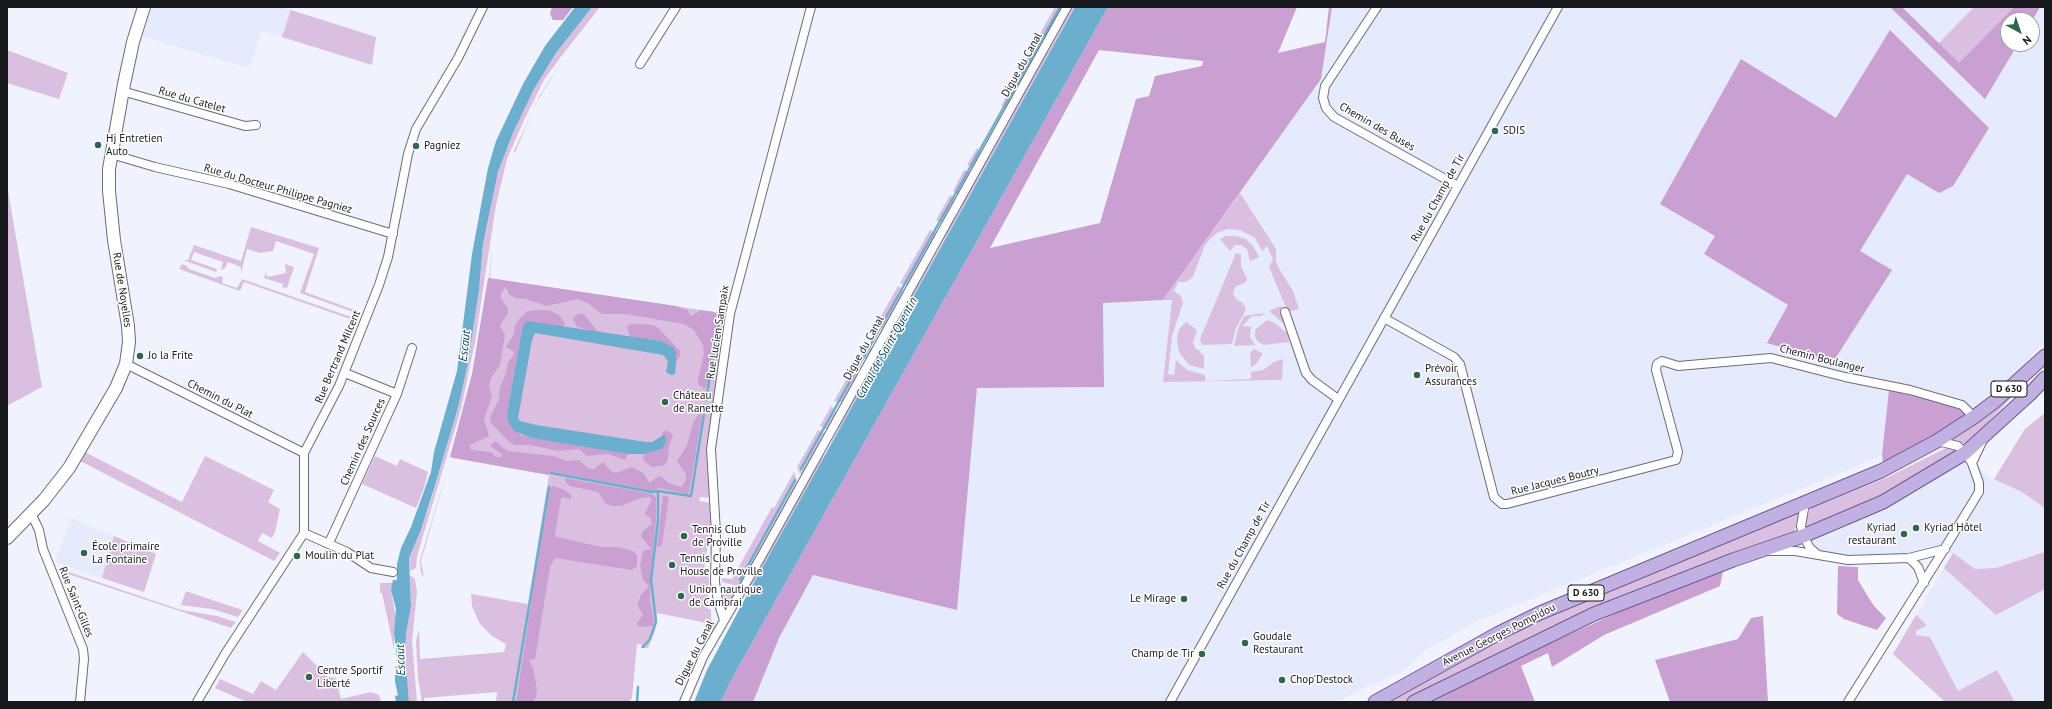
<!DOCTYPE html>
<meta charset="utf-8">
<style>
body{margin:0}
#map{position:relative;width:2052px;height:709px;overflow:hidden;background:#f0f3fe;font-family:"PT Sans",sans-serif}
canvas{display:block}
.frame{position:absolute;inset:0;border:8px solid #18191d;pointer-events:none}
.north{position:absolute;left:2000px;top:12px;width:40px;height:40px;box-sizing:border-box;background:#fff;border:1px solid #a3a3a5;border-radius:50%;rotate:140deg;font-size:11px;font-weight:700;line-height:16px;text-align:center;color:#18191d}
.north::after{content:'';display:block;margin:auto;width:14px;height:18px;background:#2f664d;clip-path:polygon(50% 0,100% 100%,50% 72%,0 100%)}
</style>
<div id="map">
<canvas width="2052" height="709"></canvas>
<div class="frame"></div>
<div class="north">N</div>
</div>
<script>
const context = document.querySelector('canvas').getContext('2d');
context.lineJoin = 'round';
function fillPath(path, color) {
  context.fillStyle = color;
  context.fill(path, 'evenodd');
}
function poly(rows) {
  const path = new Path2D();
  for (const r of rows) {
    path.moveTo(r[0], r[1]);
    for (let i = 2; i < r.length; i += 2) path.lineTo(r[i], r[i + 1]);
  }
  return path;
}
function trace(path, color, width, dash) {
  context.strokeStyle = color;
  context.lineWidth = width;
  context.lineCap = dash ? 'butt' : 'round';
  context.setLineDash(dash || []);
  context.stroke(path);
}
function drawText(font, color, halo, rows, align = 'center') {
  context.font = font + ' "PT Sans",sans-serif';
  context.lineWidth = 3;
  context.setLineDash([]);
  context.textBaseline = 'middle';
  context.strokeStyle = halo;
  context.fillStyle = color;
  for (const [text, x, y, turn = 0] of rows) {
    context.save();
    context.translate(x, y);
    context.rotate((+turn || 0) * Math.PI / 180);
    context.textAlign = isNaN(turn) ? turn : align;
    if (halo) context.strokeText(text, 0, 0);
    context.fillText(text, 0, 0);
    context.restore();
  }
}
fillPath(poly([
 [151,7,280,7,376,37,372,65,262,31,249,68,143,37],
 [1332,7,1974,7,1938,44,1959,63,2014,7,2045,7,2045,341,2024,365,1980,402,1923,439,1477,621,1427,649,1401,673,1357,691,1337,702,742,702,813,575,957,609,977,388,1104,387,1103,303,1163,300,1321,79],
 [2008,20,2032,20,2032,44,2008,44],
 [2045,413,2045,702,1945,702,1893,654,1953,553,1916,562,1840,563,1814,557,1801,541,1964,457,1994,479,2025,429],
 [71,518,114,536,102,578,55,562]
]), '#e6eafd');
fillPath(poly([
 [592,7,600,7,560,58,544,80,525,118,507,159,496,205,475,342,461,409,417,556,416,568,410,571,409,558,421,530,429,507,458,408,468,363,479,290,483,244,498,172,513,133,534,89,556,53],
 [1055,7,1064,7,1043,40,1038,37],
 [1070,7,1075,7,746,597,747,588,820,456,823,458,839,428,837,425,927,263,930,264,945,238,943,235,1046,51,1049,50,1059,32,1058,29],
 [1974,7,2014,7,1959,64,1938,44],
 [291,10,376,37,372,65,282,37],
 [1035,42,1041,47,1008,108,1001,106],
 [7,50,68,73,59,99,7,83],
 [977,148,982,153,974,168,967,165],
 [964,170,971,174,960,195,953,191],
 [7,185,42,387,7,406],
 [1240,193,1276,249,1276,261,1278,267,1293,291,1299,309,1288,312,1269,267,1273,259,1267,246,1262,251,1255,238,1240,230,1228,229,1217,233,1210,239,1204,247,1193,277,1186,282,1178,282,1174,291,1181,296,1183,303,1172,336,1168,374,1174,375,1176,360,1187,370,1205,375,1205,381,1251,379,1251,372,1263,370,1274,362,1283,359,1282,380,1163,382,1172,300,1163,300],
 [950,195,956,199,942,223,936,220],
 [251,227,319,248,305,292,357,311,356,313,300,293,314,254,276,241,273,251,260,253,247,249,241,273,241,267,228,262,225,268,221,270,223,262,194,252,191,260,217,269,216,272,183,260,188,260,194,245,241,261],
 [930,230,935,233,936,236,909,285,904,285,900,283],
 [1226,236,1235,236,1246,239,1253,246,1259,257,1250,261,1247,249,1241,245,1235,245,1230,251,1220,239],
 [492,246,490,278,727,314,711,413,713,413,711,498,700,497,699,501,711,503,713,544,708,544,703,575,709,577,708,605,708,609,711,609,711,619,716,626,713,631,711,630,712,628,707,623,657,613,655,630,648,648,641,648,641,644,637,644,632,698,629,702,496,702,497,692,424,698,424,702,422,702,418,678,416,641,419,629,420,659,504,652,506,644,492,636,480,624,472,606,471,594,528,604,549,475,452,458,472,386,489,278],
 [1236,253,1241,255,1241,266,1247,279,1246,282,1235,287,1233,294,1238,301,1242,302,1246,309,1236,328,1232,344,1202,345,1200,339],
 [182,264,187,266,189,269,215,278,220,276,223,277,222,283,237,288,242,279,354,318,353,320,244,282,240,291,179,269],
 [285,264,294,267,287,288,282,287,283,284,264,278,266,272,267,277,286,273],
 [898,286,905,291,883,329,876,325],
 [1281,306,1283,314,1281,315,1285,325,1269,311],
 [1265,313,1261,316,1252,316,1242,326,1251,327,1250,337,1255,345,1234,346,1238,329,1244,316],
 [1267,320,1273,322,1287,333,1289,342,1264,345,1258,342,1255,337,1255,330],
 [1186,322,1197,330,1193,342,1195,348,1201,352,1200,353,1204,355,1204,369,1189,365,1179,352,1177,342,1178,332,1180,328],
 [866,344,874,349,867,360,859,356],
 [1254,349,1262,353,1262,355,1256,364,1251,367,1250,353],
 [853,368,860,372,844,403,837,402,834,401],
 [2034,374,1969,442,1963,443,1949,440],
 [831,406,838,414,828,429,825,429,820,426],
 [2045,413,2045,508,2022,492,1994,479,2025,429],
 [818,430,824,433,825,436,804,473,800,474,797,467],
 [1946,448,1953,448,1957,450,1891,492,1806,530,1803,522,1811,508,1886,478],
 [85,452,182,502,205,456,274,490,268,502,280,509,275,532,272,538,262,533,258,541,280,553,274,561,80,461],
 [375,456,397,466,400,459,428,472,424,488,416,508,362,484],
 [449,464,421,561,424,578,421,573,420,560],
 [794,472,798,485,741,587,722,582,722,578,732,579,772,507,774,508],
 [1799,512,1794,534,1406,702,1385,702,1439,670,1553,612],
 [114,536,156,554,144,592,102,578],
 [2045,552,2045,589,1996,615,1944,568,1953,553,1975,569,1996,568],
 [60,569,181,610,217,616,236,622,231,628,59,571],
 [410,575,415,579,417,592,412,641,417,702,409,702,405,669,406,634,411,606],
 [380,583,393,583,391,590,396,618,394,634,394,649,382,593,380,593],
 [724,585,740,589,727,606,723,604,718,586],
 [186,591,206,598,243,610,238,617,212,609,181,605],
 [1916,615,1926,624,1926,626,1916,631,1916,635,1929,637,1931,639,1958,691,1997,670,2015,702,1945,702,1893,654],
 [303,652,328,677,336,678,341,699,371,692,379,695,381,702,247,702,215,688,220,679,253,694,261,681,276,690]
]), '#dbbfe0');
fillPath(poly([
 [552,7,573,7,563,20,553,20,550,14],
 [1108,7,1297,7,1278,53,1325,42,1329,7,1332,7,1321,79,1163,300,1103,303,1104,387,977,388,957,610,813,575,779,638,753,702,721,702,730,682],
 [1099,50,1203,61,1202,66,1155,76,1149,96,1136,99,1100,223,990,248],
 [1890,7,1902,7,1959,63,2014,7,2040,7,2032,21,2008,20,2008,44,2018,44,1985,99],
 [1890,30,1989,128,1953,186,1939,193,1907,174,1860,251,1892,270,1833,362,1767,343,1788,305,1704,254,1715,236,1660,204,1741,59,1836,118],
 [564,57,536,103,515,152,514,152,539,97],
 [488,278,676,306,687,310,691,316,695,314,700,310,714,312,716,314,719,316,707,386,704,389,698,384,698,380,704,353,703,345,694,330,684,324,626,314,602,314,589,304,578,299,547,306,526,299,515,298,509,294,506,287,501,293,501,299,508,308,508,314,501,323,500,327,505,334,500,365,491,378,489,387,492,396,484,419,489,436,470,445,471,450,490,452,497,457,501,457,503,455,490,446,495,441,507,451,553,456,568,461,579,460,588,468,594,469,603,462,611,471,616,473,632,467,643,473,650,483,658,476,662,477,668,483,682,487,686,479,686,474,677,461,687,446,693,423,700,412,702,416,689,493,686,494,659,488,653,491,554,472,550,473,549,475,450,457,472,374],
 [540,310,551,311,559,315,565,324,562,327,528,321,522,330,507,414,508,421,521,435,628,454,625,460,608,454,587,456,579,449,558,451,530,445,514,445,509,442,491,423,490,417,499,400,500,387,506,374,508,362,513,356,514,352,506,347,514,334,515,326,519,319,528,311],
 [578,314,583,314,587,318,598,332,577,327,573,318],
 [634,324,653,325,659,329,680,351,680,356,676,362,676,352,661,341,630,337,627,328,628,325],
 [1889,390,1952,405,1967,414,1927,442,1883,462,1882,455],
 [667,430,673,435,669,447,668,459,665,465,652,467,645,462,643,459,644,454,662,449,664,435,661,436,663,432],
 [565,478,652,494,656,497,656,521,650,580,650,600,654,621,653,626,640,627,637,624,643,614,639,609,638,603,641,595,649,586,643,580,640,566,643,551,651,549,641,537,642,532,652,524,651,519,645,514,652,499,650,497,640,498,621,506,613,506,606,504,598,492,570,486,566,483],
 [553,486,563,489,572,496,570,500,563,497,561,499,555,534,557,537,601,547,618,547,633,551,637,555,637,566,632,570,555,558,550,567,536,653,535,659,529,660,533,668,537,689,536,697,533,702,516,702,540,545,550,488],
 [663,496,669,497,662,545,657,547],
 [1838,566,1858,567,1858,580,1867,595,1874,606,1886,618,1877,630,1844,619,1837,614],
 [1723,571,1720,586,1604,635,1552,667,1548,653,1521,666,1535,702,1431,702,1520,657,1632,606],
 [1763,616,1768,702,1670,702,1655,660,1738,639,1751,618]
]), '#c9a0d1');
fillPath(poly([
 [575,7,592,7,556,53,534,89,513,133,498,172,483,244,479,290,468,363,458,408,433,492,421,530,409,558,411,606,406,634,405,656,409,702,396,702,395,696,398,695,395,682,395,667,398,666,394,634,396,609,391,590,393,580,397,580,397,564,401,548,411,527,431,472,434,452,457,371,472,254,488,168,496,141,523,84,545,46],
 [1075,7,1108,7,730,682,721,702,694,702,707,670,741,606],
 [528,321,661,341,673,347,676,352,676,362,675,374,671,375,666,372,668,361,663,355,535,333,532,340,518,418,520,421,536,425,646,442,652,442,664,435,666,437,666,443,662,449,644,454,628,454,532,438,514,431,508,421,507,414,522,330,524,324]
]), '#6baece');
trace(poly([
 [706,400,720,317],
 [801,469,1060,7],
 [551,473,652,492,658,491],
 [740,580,795,480],
 [643,647,650,639,656,622,651,580,658,521,658,491,691,496,704,414],
 [513,702,549,487],
 [637,702,638,687]
]), '#6baece', 2.5);
const street = poly([
 [1377,7,1325,86,1323,98,1326,108,1334,117,1458,186],
 [640,64,676,7],
 [122,91,245,126,256,125],
 [111,154,155,167,229,184,393,234],
 [1285,312,1306,373,1312,380,1338,399],
 [1384,318,1454,357,1460,364,1494,497,1502,504,1507,504,1676,460,1678,452,1656,370,1657,364,1662,361,1678,366,1771,358,1845,377,1910,390,1962,405,1974,417],
 [126,364,304,453],
 [345,373,397,394],
 [1972,463,1982,442],
 [1805,503,1801,526,1803,536,1810,548,1817,554],
 [31,513,39,530,43,549,83,649,84,659,80,702],
 [304,533,347,552,371,568,393,572],
 [329,543,397,394,412,348],
 [1770,551,1795,551,1848,560,1909,558,1945,549],
 [1909,558,1918,567,1924,583],
 [724,620,718,601,715,582,716,533,711,449,730,314,811,7],
 [197,702,225,654,304,533,304,453,339,386,379,285,388,257,408,154,416,129,458,58,483,7],
 [684,702,703,657,761,557,1067,7],
 [1170,702,1558,7],
 [1848,702,1940,556,1979,492,1979,483,1972,463,1965,453,1958,446,1937,441]
]);
const secondary = poly([
 [7,538,44,500,69,468,116,388,126,364,129,342,128,326,114,240,109,191,109,169,124,84,133,42,144,7]
]);
const primary = poly([
 [1375,702,1499,633,1540,613,1881,471,1937,441,1974,417,1994,402,2045,356],
 [1414,702,1594,614,1733,560,1803,536,1883,502,1965,453,2030,394,2045,378]
]);
trace(street, '#6a6c76', 10);
trace(secondary, '#6a6c76', 14);
trace(primary, '#6b5a90', 15);
trace(street, '#fff', 8);
trace(secondary, '#fff', 12);
trace(primary, '#c1b1e2', 13);
for (const [x, y, r, color] of [
 [1495,131,4,"#2f664d"],
 [98,145,4,"#2f664d"],
 [416,146,4,"#2f664d"],
 [140,356,4,"#2f664d"],
 [1417,375,4,"#2f664d"],
 [665,402,4,"#2f664d"],
 [1916,528,4,"#2f664d"],
 [1904,534,4,"#2f664d"],
 [684,536,4,"#2f664d"],
 [84,553,4,"#2f664d"],
 [297,556,4,"#2f664d"],
 [672,565,4,"#2f664d"],
 [681,596,4,"#2f664d"],
 [1184,599,4,"#2f664d"],
 [1245,643,4,"#2f664d"],
 [1202,654,4,"#2f664d"],
 [309,677,4,"#2f664d"],
 [1282,680,4,"#2f664d"]
]) {
  const dot = new Path2D();
  dot.arc(x, y, r, 0, 2 * Math.PI);
  context.fillStyle = color;
  context.fill(dot);
  trace(dot, '#fff', 1.5);
}
for (const [x, y, w] of [
 [2009,389,36],
 [1586,593,36]
]) {
  const box = new Path2D();
  box.roundRect(x - w / 2, y - 8, w, 16, 3);
  context.fillStyle = '#fff';
  context.fill(box);
  trace(box, '#18191d', 1);
}
drawText('bold 10px', '#18191d', null, [
 ["D 630",2009,389],
 ["D 630",1586,593]
]);
drawText('11px', '#18191d', '#fff', [
 ["Digue du Canal",1022,65,-61],
 ["Rue du Catelet",192,100,16],
 ["Chemin des Buses",1377,127,30],
 ["Rue du Docteur Philippe Pagniez",278,189,16],
 ["Rue du Champ de Tir",1438,198,-61],
 ["Rue de Noyelles",122,290,81],
 ["Rue Lucien Sampaix",718,332,-81],
 ["Digue du Canal",864,348,-61],
 ["Rue Bertrand Milcent",338,357,-67],
 ["Chemin Boulanger",1822,359,14],
 ["Chemin du Plat",220,399,27],
 ["Chemin des Sources",363,442,-66],
 ["Rue Jacques Boutry",1555,481,-14],
 ["Rue du Champ de Tir",1244,545,-61],
 ["Rue Saint-Gilles",76,602,68],
 ["Avenue Georges Pompidou",1499,635,-27],
 ["Digue du Canal",695,653,-63]
]);
drawText('11px', '#18191d', '#fff', [
 ["SDIS",1503,131],
 ["Hj Entretien",106,139],
 ["Auto",106,152],
 ["Pagniez",424,146],
 ["Jo la Frite",148,356],
 ["Prévoir",1425,369],
 ["Assurances",1425,382],
 ["Château",673,396],
 ["de Ranette",673,409],
 ["Kyriad",1896,528,"right"],
 ["restaurant",1896,541,"right"],
 ["Kyriad Hôtel",1924,528],
 ["Tennis Club",692,530],
 ["de Proville",692,543],
 ["École primaire",92,547],
 ["La Fontaine",92,560],
 ["Moulin du Plat",305,556],
 ["Tennis Club",680,559],
 ["House de Proville",680,572],
 ["Union nautique",689,590],
 ["de Cambrai",689,603],
 ["Le Mirage",1176,599,"right"],
 ["Goudale",1253,637],
 ["Restaurant",1253,650],
 ["Champ de Tir",1194,654,"right"],
 ["Centre Sportif",317,671],
 ["Liberté",317,684],
 ["Chop'Destock",1290,680]
], 'left');
drawText('italic 12px', '#033f55', '#fff', [
 ["Escaut",465,346,-83],
 ["Canal de Saint-Quentin",887,348,-61],
 ["Escaut",401,660,-92]
]);
</script>
